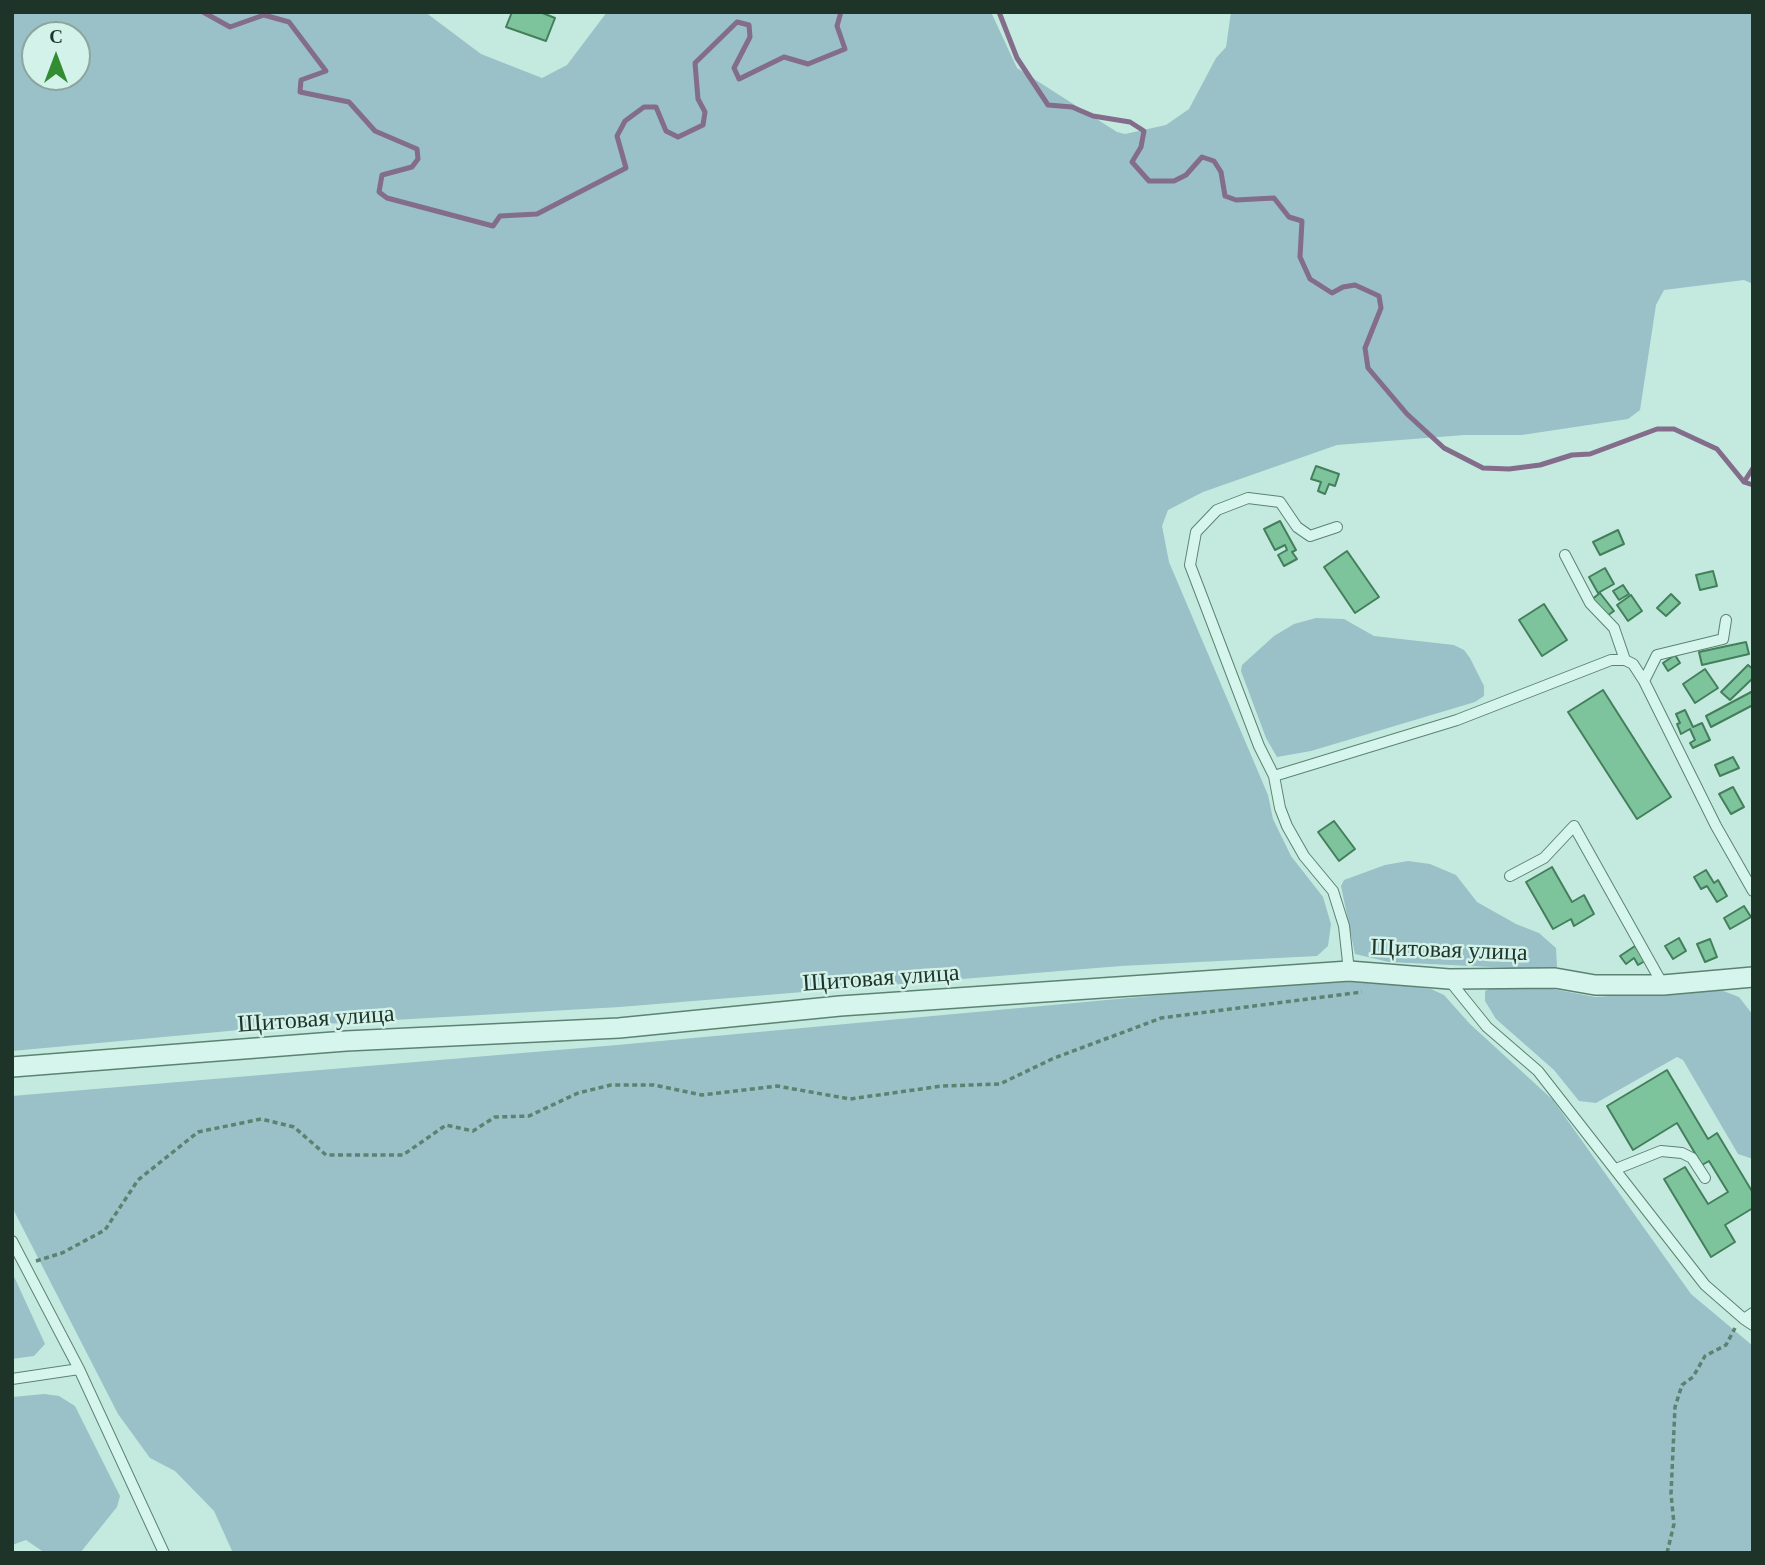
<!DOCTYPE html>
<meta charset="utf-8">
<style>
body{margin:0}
#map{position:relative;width:1765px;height:1565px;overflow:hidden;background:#c4eadf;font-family:"Times New Roman",serif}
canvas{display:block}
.frame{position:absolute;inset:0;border:14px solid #1f3429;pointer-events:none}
.north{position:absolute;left:21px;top:21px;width:70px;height:70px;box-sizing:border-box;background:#d3f2e9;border:2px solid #8ba69c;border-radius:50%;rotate:0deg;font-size:19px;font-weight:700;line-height:28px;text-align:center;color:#1f3429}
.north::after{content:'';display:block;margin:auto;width:24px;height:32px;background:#328c32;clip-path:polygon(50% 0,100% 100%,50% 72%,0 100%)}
</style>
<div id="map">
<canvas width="1765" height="1565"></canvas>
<div class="frame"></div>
<div class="north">С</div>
</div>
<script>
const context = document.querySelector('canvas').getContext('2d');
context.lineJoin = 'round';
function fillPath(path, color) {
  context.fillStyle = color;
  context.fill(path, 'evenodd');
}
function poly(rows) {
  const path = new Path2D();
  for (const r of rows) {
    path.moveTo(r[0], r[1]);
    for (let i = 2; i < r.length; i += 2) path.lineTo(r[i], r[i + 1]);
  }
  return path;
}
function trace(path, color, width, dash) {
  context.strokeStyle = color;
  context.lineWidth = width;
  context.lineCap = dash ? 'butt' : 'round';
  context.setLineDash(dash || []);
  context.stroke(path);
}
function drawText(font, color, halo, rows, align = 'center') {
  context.font = font + ' "Times New Roman",serif';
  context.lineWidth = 5;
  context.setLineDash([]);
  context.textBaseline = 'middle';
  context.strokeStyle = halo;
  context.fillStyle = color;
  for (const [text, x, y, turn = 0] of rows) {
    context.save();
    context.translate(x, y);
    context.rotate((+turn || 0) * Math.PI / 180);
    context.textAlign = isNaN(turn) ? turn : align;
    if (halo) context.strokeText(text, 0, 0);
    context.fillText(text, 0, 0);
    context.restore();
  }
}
fillPath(poly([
 [12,12,425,12,481,54,542,78,567,65,607,12,991,12,1017,68,1117,132,1125,134,1166,125,1189,109,1216,58,1226,47,1231,12,1753,12,1753,284,1744,280,1664,290,1656,305,1640,410,1628,419,1522,435,1464,435,1337,445,1203,492,1168,510,1162,526,1169,562,1268,795,1273,819,1291,856,1323,897,1331,924,1328,946,1317,956,1121,966,620,1007,272,1027,12,1051],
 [35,35,77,35,77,77,35,77],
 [1316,618,1344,619,1374,636,1454,645,1464,650,1470,658,1484,686,1484,696,1475,702,1311,751,1277,757,1266,738,1241,671,1242,665,1274,636,1294,624],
 [1408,861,1430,864,1456,875,1477,902,1516,924,1539,933,1556,948,1557,967,1551,970,1389,962,1355,954,1341,886,1344,880,1385,865],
 [1346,978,1431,989,1444,995,1470,1024,1553,1100,1691,1294,1753,1346,1753,1553,233,1553,214,1511,175,1471,150,1458,118,1414,12,1207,12,1096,617,1045],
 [1495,986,1553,989,1595,997,1718,989,1739,997,1753,1015,1753,1159,1738,1154,1683,1060,1677,1057,1596,1103,1579,1101,1554,1070,1496,1019,1485,1001,1485,991],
 [12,1272,45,1344,34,1356,12,1359],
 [44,1394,59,1396,75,1406,120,1496,117,1507,80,1553,45,1553,26,1540,12,1545,12,1397]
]), '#99c1c7');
trace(poly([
 [203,12,230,27,264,15,289,22,326,71,301,80,300,92,349,102,375,131,417,149,418,159,412,167,382,175,379,192,387,198,493,226,500,216,537,214,626,168,617,136,625,121,644,107,656,107,666,131,678,137,703,125,705,112,698,99,695,63,737,22,749,25,750,37,734,68,739,79,784,57,808,64,845,49,837,26,841,12],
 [999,12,1017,58,1048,105,1072,107,1093,116,1130,122,1144,131,1141,147,1132,162,1149,181,1174,181,1186,175,1202,157,1214,161,1221,172,1225,196,1236,200,1274,198,1289,217,1302,221,1300,257,1310,279,1332,293,1343,287,1355,285,1379,296,1381,308,1365,348,1368,368,1407,414,1444,448,1483,468,1509,469,1540,465,1572,455,1590,454,1657,429,1674,429,1717,449,1744,482,1753,485],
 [1744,482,1753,468]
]), '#836d8a', 5);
const building = poly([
 [512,12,540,12,555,18,546,41,506,27,512,12],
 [1316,466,1339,474,1335,486,1329,484,1325,494,1318,491,1321,482,1311,479,1316,466],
 [1280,521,1296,550,1292,552,1297,559,1284,566,1278,555,1287,550,1285,545,1275,550,1264,529,1280,521],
 [1618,530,1624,544,1600,555,1593,542,1618,530],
 [1347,551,1379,597,1355,613,1324,567,1347,551],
 [1605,568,1614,584,1598,593,1589,577,1605,568],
 [1713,571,1717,586,1700,590,1696,575,1713,571],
 [1623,585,1629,594,1619,600,1613,591,1623,585],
 [1600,593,1614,611,1604,618,1591,600,1600,593],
 [1671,594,1680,603,1666,616,1657,608,1671,594],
 [1631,595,1642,611,1628,621,1617,605,1631,595],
 [1544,604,1567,640,1542,656,1519,620,1544,604],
 [1746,642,1749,654,1702,665,1699,652,1746,642],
 [1675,655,1680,663,1668,671,1663,663,1675,655],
 [1748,665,1753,669,1753,678,1730,700,1721,692,1748,665],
 [1705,669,1718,688,1695,703,1683,684,1705,669],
 [1603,690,1671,797,1637,819,1568,712,1603,690],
 [1753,691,1753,705,1711,727,1706,716,1753,691],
 [1685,710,1693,727,1702,723,1710,740,1693,748,1690,743,1695,740,1690,729,1681,734,1677,724,1680,723,1676,714,1685,710],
 [1733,757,1739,768,1720,776,1715,765,1733,757],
 [1733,787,1744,807,1731,814,1719,794,1733,787],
 [1334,821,1355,849,1339,861,1318,832,1334,821],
 [1552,867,1572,902,1584,895,1594,914,1574,926,1571,919,1553,929,1526,882,1552,867],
 [1706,870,1714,883,1718,880,1727,896,1717,902,1707,886,1701,889,1694,877,1706,870],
 [1744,906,1751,917,1730,929,1724,918,1744,906],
 [1679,938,1686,951,1673,959,1665,946,1679,938],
 [1710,939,1717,957,1705,962,1697,944,1710,939],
 [1635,946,1645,961,1638,965,1634,958,1626,964,1620,956,1635,946],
 [1667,1070,1708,1139,1717,1133,1753,1193,1753,1208,1725,1225,1735,1242,1711,1257,1664,1179,1685,1167,1708,1204,1728,1192,1709,1161,1702,1165,1677,1123,1633,1150,1607,1106,1667,1070]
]);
fillPath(building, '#7dc49c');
trace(building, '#447f5c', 2);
const service = poly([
 [1337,527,1310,536,1297,527,1280,502,1248,498,1217,510,1196,532,1190,565,1259,746,1274,776,1280,808,1287,826,1304,856,1333,891,1344,926,1349,971],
 [1565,555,1590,603,1614,628,1625,660],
 [1644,681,1657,655,1723,639,1726,620],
 [1274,776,1457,720,1611,660,1625,660,1633,664,1644,681,1716,826,1753,891],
 [1510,876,1544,858,1574,826,1663,985],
 [1449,980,1487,1027,1538,1071,1705,1285,1744,1319],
 [1616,1169,1661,1151,1682,1153,1692,1158,1705,1178],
 [12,1241,79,1369,12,1379],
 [1753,1313,1744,1319,1753,1325],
 [79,1369,164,1553]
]);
const minor = poly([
 [12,1067,346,1041,619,1028,840,1006,1349,971,1449,979,1555,978,1595,985,1663,985,1753,977]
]);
trace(service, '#5c8371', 12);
trace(minor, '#5c8371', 22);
trace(poly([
 [36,1261,62,1253,105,1230,138,1180,198,1132,261,1119,294,1127,326,1155,403,1155,446,1125,473,1131,495,1117,529,1116,578,1093,611,1085,654,1085,702,1095,777,1086,850,1099,942,1086,1000,1084,1052,1059,1161,1018,1362,992],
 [1667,1553,1674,1524,1671,1494,1675,1407,1682,1385,1693,1377,1705,1356,1726,1345,1735,1328]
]), '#5c8371', 3.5, [5, 3.5]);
trace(service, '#d6f5ec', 10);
trace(minor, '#d6f5ec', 19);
drawText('24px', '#1f3429', '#d3f2e9', [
 ["Щитовая улица",1449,951,2],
 ["Щитовая улица",881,979,-4],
 ["Щитовая улица",316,1020,-4]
]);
</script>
